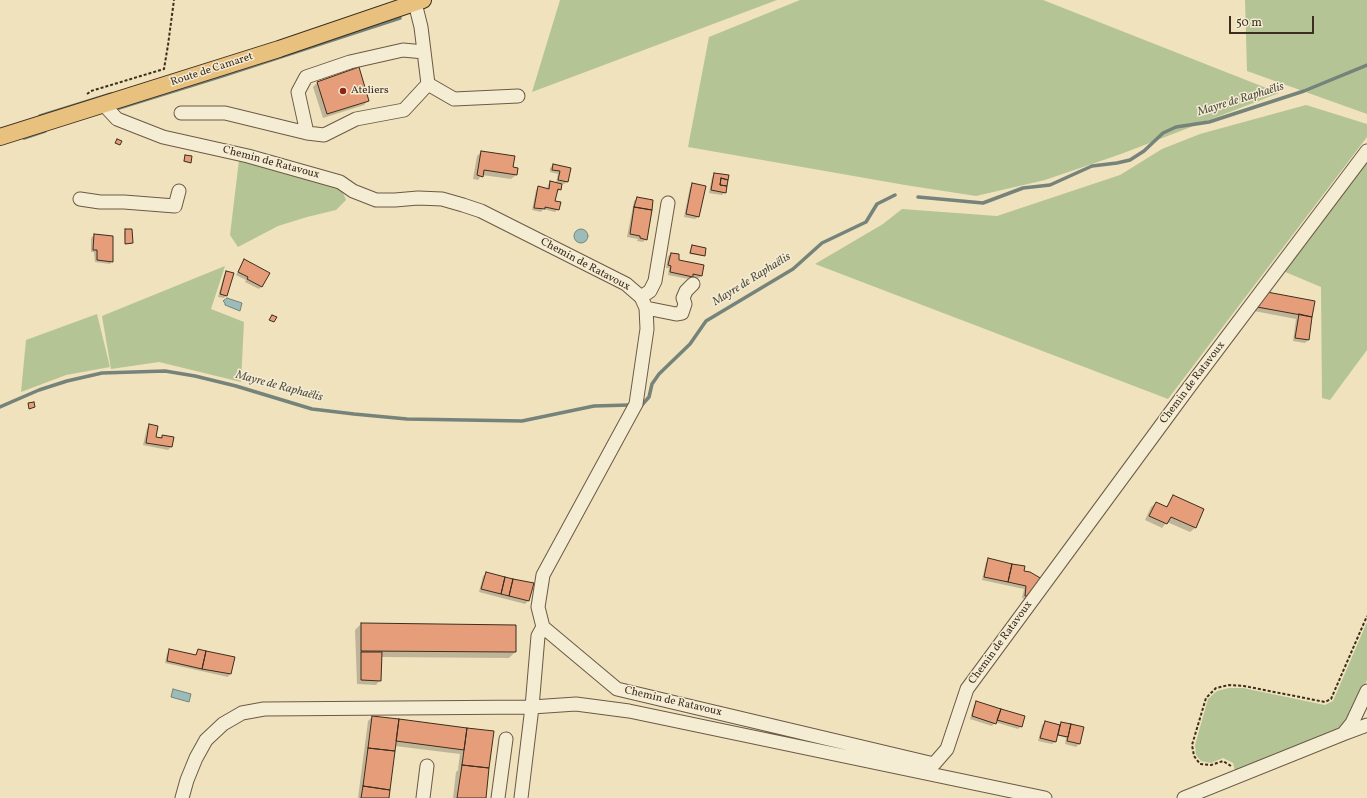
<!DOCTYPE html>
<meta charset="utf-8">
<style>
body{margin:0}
#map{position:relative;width:1367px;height:798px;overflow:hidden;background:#efe2bd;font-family:Vollkorn,serif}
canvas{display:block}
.scale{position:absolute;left:1229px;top:16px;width:85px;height:18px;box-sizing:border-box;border:2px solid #3d2d1e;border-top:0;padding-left:5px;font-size:12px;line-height:14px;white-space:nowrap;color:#3d2d1e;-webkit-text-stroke:3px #f5ecd4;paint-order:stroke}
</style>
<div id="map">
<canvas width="1367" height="798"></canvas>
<div class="scale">50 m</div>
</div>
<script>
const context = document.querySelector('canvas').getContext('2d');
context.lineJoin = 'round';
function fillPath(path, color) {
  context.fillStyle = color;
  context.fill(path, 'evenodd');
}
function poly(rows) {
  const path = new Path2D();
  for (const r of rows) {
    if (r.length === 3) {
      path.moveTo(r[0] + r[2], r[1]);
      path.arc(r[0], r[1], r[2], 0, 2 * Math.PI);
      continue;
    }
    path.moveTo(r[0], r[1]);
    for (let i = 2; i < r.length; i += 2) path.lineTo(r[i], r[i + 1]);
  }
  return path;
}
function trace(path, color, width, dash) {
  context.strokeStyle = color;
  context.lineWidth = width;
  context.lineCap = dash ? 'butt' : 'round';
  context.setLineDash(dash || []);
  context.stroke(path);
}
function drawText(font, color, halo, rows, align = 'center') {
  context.font = font + ' Vollkorn,serif';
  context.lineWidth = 3;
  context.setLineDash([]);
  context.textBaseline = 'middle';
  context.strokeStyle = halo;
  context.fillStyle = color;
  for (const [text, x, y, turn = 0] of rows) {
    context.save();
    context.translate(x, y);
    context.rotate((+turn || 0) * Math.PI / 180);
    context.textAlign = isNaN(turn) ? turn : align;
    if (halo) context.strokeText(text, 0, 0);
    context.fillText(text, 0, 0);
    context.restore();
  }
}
fillPath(poly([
 [560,0,777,0,532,92],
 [800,0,1043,0,1279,93,1121,154,1045,180,976,196,905,185,688,147,709,37],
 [1245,0,1367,0,1367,114,1247,71],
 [1306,105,1367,124,1367,137,1168,399,815,264,883,224,902,209,997,216,1120,175,1162,149,1200,134],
 [1367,158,1367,350,1330,400,1322,398,1321,287,1283,271],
 [239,160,337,185,341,188,346,200,336,210,307,217,278,226,238,247,230,235],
 [225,266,211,309,244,322,241,382,159,362,111,369,102,316],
 [97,314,110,367,66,375,21,392,26,340],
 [1367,622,1367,680,1349,720,1344,727,1235,771,1233,763,1223,758,1211,763,1201,761,1196,755,1195,745,1208,699,1217,691,1229,688,1243,688,1325,705,1333,701]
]), '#b5c494');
const water = poly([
 [581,236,7],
 [227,298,242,303,240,311,225,305,225,303,223,301,227,298],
 [173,689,191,694,189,702,171,697,173,689]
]);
fillPath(water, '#9bbcb8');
trace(water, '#75837a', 1);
fillPath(poly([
 [359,68,368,100,364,105,323,118,313,87,317,83],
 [481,152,512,168,517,169,516,175,511,179,482,175,478,180,473,179,477,156],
 [185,156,190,162,189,163,183,162],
 [553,165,570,169,567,182,564,184,561,184,560,190,556,192,554,202,558,209,555,212,543,209,541,212,532,210,536,190,539,187,547,189,548,185,550,182,556,183,558,174,550,172,550,168],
 [715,174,725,192,722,195,709,193,712,177],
 [693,184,698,217,695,219,684,217,690,187],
 [637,198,646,239,643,242,637,241,638,239,627,237,634,201],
 [126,230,132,243,131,244,125,244,124,232],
 [94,235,112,261,110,264,95,262,94,252,91,252,91,238],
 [692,246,704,255,703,256,689,254],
 [671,254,677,261,701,276,699,278,691,277,689,279,668,275,669,268,666,268,668,256],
 [244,261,261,287,259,289,245,282,246,280,236,275],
 [226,272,226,296,224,298,218,297,224,275],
 [1263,298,1313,302,1308,340,1305,343,1293,341,1296,319,1254,311],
 [149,426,155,438,160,439,163,436,171,447,168,450,143,445,147,428],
 [1174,497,1203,509,1195,528,1190,532,1167,522,1162,528,1145,520,1151,507,1156,503,1166,507],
 [989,559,1023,572,1028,596,1025,599,1022,598,1024,589,982,580,986,562],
 [486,573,528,601,525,604,479,592,483,576],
 [361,624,515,626,515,652,509,658,381,657,380,680,376,685,357,684,355,630],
 [170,650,195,655,196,653,194,659,198,652,196,652,198,651,230,674,228,677,165,663,167,653],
 [977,702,1021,726,1018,729,995,722,992,726,970,719,974,705],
 [372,717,493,732,485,798,453,798,456,772,459,769,458,769,460,754,395,746,388,798,358,798,368,721],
 [1045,722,1060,726,1062,723,1083,728,1079,744,1076,747,1065,744,1066,738,1057,735,1055,742,1052,744,1038,741,1042,725]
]), '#0003');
trace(poly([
 [119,108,222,76,400,18],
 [40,116,111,94],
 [24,138,45,131],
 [918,197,983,203,1023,188,1050,185,1092,166,1117,163,1130,160,1144,151,1163,133,1176,127,1209,122,1304,91,1367,65],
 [641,406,649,397,652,384,659,374,690,344,706,321,793,269,822,243,866,222,877,204,895,195],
 [0,407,39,390,67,381,102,373,165,371,195,376,236,386,312,409,354,414,407,419,522,421,594,406,629,405]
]), '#75837a', 3.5);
const building = poly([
 [359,67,369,101,327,114,317,82,359,67],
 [117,139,122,141,120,145,115,143,117,139],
 [481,151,515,156,513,167,518,168,517,175,484,170,483,177,477,175,481,151],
 [185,155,192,156,191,163,184,161,185,155],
 [553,164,571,168,568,182,558,180,560,171,552,170,553,164],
 [714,173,729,175,728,180,721,178,720,185,727,186,726,193,711,190,714,173],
 [721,178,728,180,727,186,720,185,721,178],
 [550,181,562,184,561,190,558,189,555,201,561,202,559,210,545,207,545,209,534,208,538,186,549,189,550,181],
 [692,183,706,186,699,217,686,214,692,183],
 [637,197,653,200,652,210,634,207,637,197],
 [634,207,652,210,647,240,640,238,640,236,630,234,634,207],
 [125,229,132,229,133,243,125,244,125,229],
 [94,234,113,236,113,262,97,260,97,250,93,250,94,234],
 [692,245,706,248,705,256,690,253,692,245],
 [671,253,679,254,679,260,704,265,702,276,693,274,693,277,670,272,671,266,668,265,671,253],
 [244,259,270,273,262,287,247,279,248,277,238,272,244,259],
 [226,271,234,273,227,296,220,294,226,271],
 [1267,292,1315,301,1312,317,1257,307,1267,292],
 [1299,314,1312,317,1309,340,1295,338,1299,314],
 [272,315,277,317,274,322,269,320,272,315],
 [34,402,35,407,29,409,28,403,34,402],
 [149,424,158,426,156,437,162,438,162,435,174,437,172,447,146,443,149,424],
 [1173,495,1204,509,1196,528,1171,517,1167,524,1149,516,1156,502,1167,507,1173,495],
 [988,558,1012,564,1008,582,984,577,988,558],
 [1012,564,1025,566,1024,571,1030,572,1042,579,1029,596,1025,596,1026,586,1008,582,1012,564],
 [486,572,505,577,501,594,481,589,486,572],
 [505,577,513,579,509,596,501,594,505,577],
 [513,579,534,583,529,601,509,596,513,579],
 [361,623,516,625,516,652,361,651,361,623],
 [169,649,196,655,198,649,206,651,202,669,167,661,169,649],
 [206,651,235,657,231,674,202,669,206,651],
 [361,652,382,652,381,681,361,680,361,652],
 [976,701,1001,709,996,724,972,716,976,701],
 [1001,709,1025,716,1022,727,997,720,1001,709],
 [372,716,399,719,395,751,368,748,372,716],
 [399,719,467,728,464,750,396,741,399,719],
 [1045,721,1060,725,1056,742,1040,738,1045,721],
 [1061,722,1071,724,1068,737,1058,735,1061,722],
 [1071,724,1084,727,1080,744,1067,741,1071,724],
 [467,728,494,731,489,768,462,765,467,728],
 [368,748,395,751,390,790,363,786,368,748],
 [462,765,489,768,486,798,457,798,462,765],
 [363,786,390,790,389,798,361,798,363,786]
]);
fillPath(building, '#e59e79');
trace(building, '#3d2d1e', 1);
const minor = poly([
 [415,3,421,27,428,84,404,110,356,119,324,135,307,133,298,92,306,77,350,62,403,50,424,52],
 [428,84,454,99,518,96],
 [103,104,117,119,163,137,248,156,340,182,353,191,376,200,395,200,418,198,442,199,463,205,481,211,626,284,641,297,646,308,647,329,636,404,543,575,538,607,543,627,617,689,934,764,947,749,967,689,1190,386,1367,151],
 [181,113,225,113,307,133],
 [80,199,100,202,124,202,175,206,179,191],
 [641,297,650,291,655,281,668,203],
 [646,308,676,314,682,313,685,304,683,298,686,291,693,284],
 [1343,734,1367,725],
 [182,798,187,780,196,758,206,740,223,724,242,713,264,709,532,707,538,636,543,627],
 [423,798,427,766],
 [498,798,506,739],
 [521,798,532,707,576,704,629,711,1045,798],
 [1184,798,1343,734,1352,723,1367,691]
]);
const major = poly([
 [0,137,279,49,423,0]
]);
trace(minor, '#6a5a46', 15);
trace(major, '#3d2d1e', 18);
trace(poly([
 [87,94,91,91,164,69,168,45,174,0],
 [1231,766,1223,761,1211,765,1200,764,1194,756,1192,745,1206,698,1216,688,1229,685,1244,686,1325,702,1331,699,1367,616]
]), '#3d2d1e', 2, [3, 2]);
trace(minor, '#f5ecd4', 13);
trace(major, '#e8c17e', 16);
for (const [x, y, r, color] of [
 [343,91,4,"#8f2418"]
]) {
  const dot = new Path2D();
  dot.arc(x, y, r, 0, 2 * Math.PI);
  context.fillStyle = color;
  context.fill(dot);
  trace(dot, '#f5ecd4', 1.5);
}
drawText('11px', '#3d2d1e', '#f5ecd4', [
 ["Route de Camaret",212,70,-18],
 ["Chemin de Ratavoux",271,163,15],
 ["Chemin de Ratavoux",585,265,28],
 ["Chemin de Ratavoux",1193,383,-53],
 ["Chemin de Ratavoux",1001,643,-54],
 ["Chemin de Ratavoux",673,702,13]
]);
drawText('11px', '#3d2d1e', '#f5ecd4', [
 ["Ateliers",351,91]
], 'left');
drawText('italic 12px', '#545144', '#f5ecd4', [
 ["Mayre de Raphaëlis",1241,100,-17],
 ["Mayre de Raphaëlis",752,280,-32],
 ["Mayre de Raphaëlis",279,387,15]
]);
</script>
